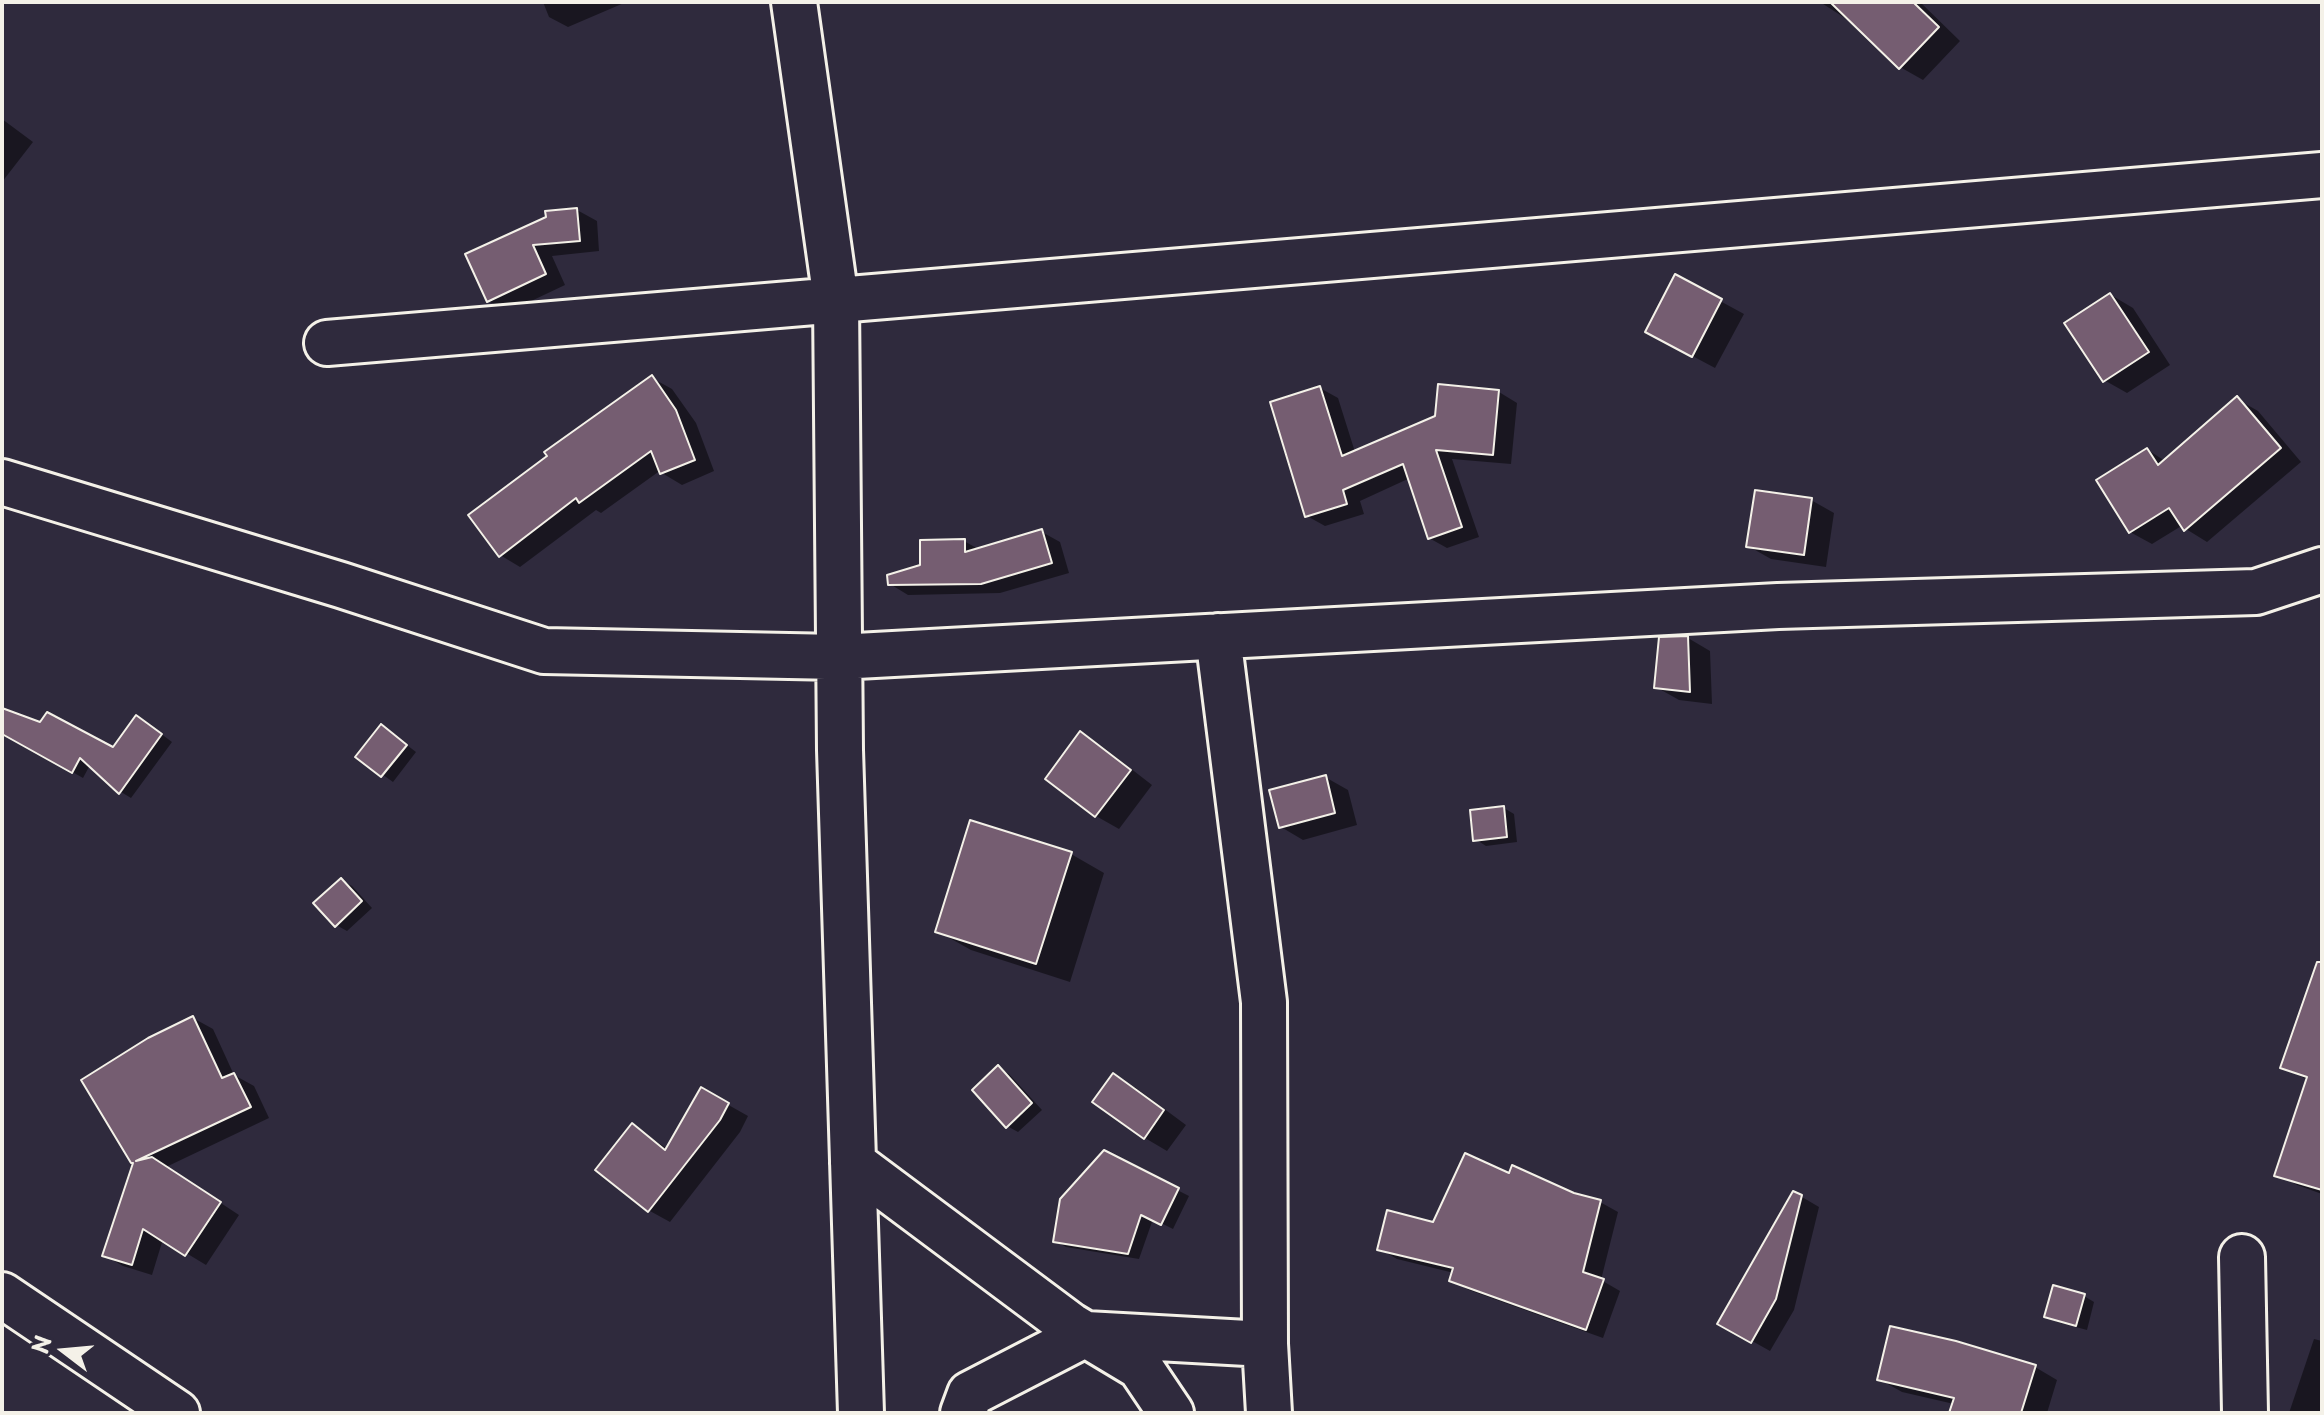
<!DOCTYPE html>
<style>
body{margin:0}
#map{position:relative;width:2324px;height:1415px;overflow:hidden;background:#2f2a3d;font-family:"Playpen Sans",sans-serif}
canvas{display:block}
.frame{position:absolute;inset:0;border:4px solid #f4f1e8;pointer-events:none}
.north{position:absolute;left:24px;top:1311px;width:80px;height:80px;-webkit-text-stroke:6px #2f2a3d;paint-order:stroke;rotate:286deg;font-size:22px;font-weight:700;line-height:32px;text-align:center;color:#f4f1e8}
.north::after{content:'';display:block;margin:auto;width:28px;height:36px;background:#f4f1e8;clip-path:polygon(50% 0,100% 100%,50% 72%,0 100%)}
</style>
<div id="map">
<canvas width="2324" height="1415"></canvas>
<div class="frame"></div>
<div class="north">N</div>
</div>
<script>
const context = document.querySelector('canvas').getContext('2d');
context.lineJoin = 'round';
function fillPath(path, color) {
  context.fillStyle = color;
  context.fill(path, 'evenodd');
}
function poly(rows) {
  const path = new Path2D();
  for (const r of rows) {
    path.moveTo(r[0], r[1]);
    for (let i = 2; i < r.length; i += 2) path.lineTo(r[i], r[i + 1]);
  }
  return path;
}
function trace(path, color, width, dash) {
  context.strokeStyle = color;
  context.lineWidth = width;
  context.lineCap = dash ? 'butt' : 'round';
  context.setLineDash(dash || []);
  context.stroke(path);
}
fillPath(poly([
 [543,2,624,2,624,3,568,27,549,17],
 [1820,2,1920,2,1960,41,1923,80,1900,67,1850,18,1848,20],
 [2,119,33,142,2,182],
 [577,210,597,221,599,251,552,256,565,285,508,312,488,301,467,255],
 [1676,277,1744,314,1715,368,1670,344],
 [2111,295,2133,308,2170,365,2127,393,2104,380],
 [652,378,672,389,696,423,714,471,682,485,662,473,661,470,601,513,596,510,520,567,500,555],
 [1440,387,1499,392,1517,403,1511,464,1452,459,1479,537,1447,548,1429,538,1410,478,1360,501,1364,514,1325,526,1307,516,1320,388,1338,398,1355,452,1437,418],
 [2237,399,2258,411,2301,462,2207,542,2186,529,2183,525,2152,544,2130,532,2148,450,2165,461],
 [1811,500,1834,513,1826,567,1771,559,1748,546],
 [1042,532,1060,542,1069,573,1000,593,908,595,890,584,964,541,980,550],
 [1688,638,1710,651,1712,704,1679,700,1656,687],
 [2,710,114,750,148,724,172,742,131,798,121,792,90,765,83,778,2,732],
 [382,726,416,752,393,782,358,757],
 [1080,734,1103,747,1152,785,1119,829,1096,816,1047,778],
 [1325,777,1348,790,1357,825,1303,840,1281,827],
 [1504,808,1514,814,1517,842,1486,846,1475,839],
 [1071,854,1104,873,1070,982,971,950,937,931],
 [341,880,352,886,372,908,347,931,336,925],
 [193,1018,213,1029,234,1075,254,1086,269,1118,166,1167,239,1215,206,1265,163,1239,152,1275,123,1266,104,1255,135,1163],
 [2322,1022,2322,1194,2297,1185,2277,1174,2308,1080,2282,1067],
 [998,1068,1009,1074,1042,1110,1018,1132,1007,1126],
 [1113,1075,1136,1088,1186,1125,1167,1151,1145,1138],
 [702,1090,748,1116,740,1132,670,1222,650,1211,598,1170,632,1126,668,1149],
 [1104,1153,1189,1196,1173,1229,1153,1219,1139,1259,1066,1247,1055,1241],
 [1510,1175,1600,1202,1618,1212,1601,1280,1620,1291,1603,1338,1469,1290,1451,1280,1454,1273,1397,1259,1380,1249,1434,1224],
 [1802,1197,1819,1207,1794,1310,1770,1351,1720,1323],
 [2084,1296,2094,1302,2087,1330,2057,1322,2046,1316],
 [2314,1339,2322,1341,2322,1413,2289,1413],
 [2035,1367,2057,1380,2047,1413,1961,1413,1954,1404,1902,1392,1879,1379]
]), '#0007');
const building = poly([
 [1830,2,1913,2,1939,27,1899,69,1830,2],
 [577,208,580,241,533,245,546,274,487,302,465,254,546,217,545,211,577,208],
 [1675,274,1722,299,1692,357,1645,332,1675,274],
 [2110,293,2149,352,2103,382,2064,323,2110,293],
 [652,375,676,410,695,460,660,474,651,451,579,503,576,498,499,557,468,515,547,456,544,452,652,375],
 [1438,384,1499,390,1493,455,1436,450,1462,527,1428,539,1403,464,1343,490,1347,504,1305,517,1270,402,1320,386,1342,456,1435,416,1438,384],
 [2237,396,2281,448,2184,531,2169,508,2129,533,2096,480,2147,448,2158,465,2237,396],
 [1755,490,1812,498,1804,555,1746,547,1755,490],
 [1042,529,1052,563,981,584,888,585,887,575,920,565,920,540,965,539,965,552,1042,529],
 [1688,636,1690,692,1654,688,1659,637,1688,636],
 [2,708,40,722,47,712,113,747,136,715,162,734,119,794,80,758,72,773,2,734,2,708],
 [381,724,407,745,381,777,355,757,381,724],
 [1080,731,1131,770,1095,817,1045,779,1080,731],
 [1326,775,1335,813,1279,828,1269,790,1326,775],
 [1504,806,1507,837,1473,841,1470,810,1504,806],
 [970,820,1072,852,1036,964,935,932,970,820],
 [341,878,362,901,335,927,313,903,341,878],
 [2317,962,2322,962,2322,1190,2274,1176,2307,1077,2280,1068,2317,962],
 [193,1016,222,1078,234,1073,251,1107,136,1161,152,1157,221,1202,185,1256,143,1229,132,1265,102,1256,133,1163,131,1163,81,1080,148,1038,193,1016],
 [998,1065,1032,1103,1006,1128,972,1090,998,1065],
 [1113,1073,1164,1110,1144,1139,1092,1102,1113,1073],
 [701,1087,729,1103,720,1120,648,1212,595,1170,632,1123,665,1150,701,1087],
 [1104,1150,1179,1188,1161,1225,1141,1215,1128,1254,1053,1242,1060,1199,1104,1150],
 [1465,1153,1509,1173,1512,1165,1574,1193,1601,1200,1583,1272,1604,1279,1586,1330,1449,1281,1453,1268,1377,1250,1387,1210,1433,1222,1465,1153],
 [1793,1191,1802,1195,1776,1299,1751,1343,1717,1324,1793,1191],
 [2053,1285,2085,1294,2076,1326,2044,1317,2053,1285],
 [1890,1326,1956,1341,2036,1365,2021,1413,1949,1413,1954,1398,1877,1380,1890,1326]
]);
fillPath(building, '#755d71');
trace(building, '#f4f1e8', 2);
const minor = poly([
 [794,2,836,300,840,750,861,1413],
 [327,343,2322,175],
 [2,482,341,585,544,651,838,657,1778,606,2256,592,2322,570],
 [1218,636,1264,1002,1265,1344,1269,1413],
 [853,1163,1070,1325,1140,1367,1171,1413],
 [2242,1257,2245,1413],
 [2,1295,177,1413],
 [963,1413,970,1394,1086,1334,1265,1344]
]);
trace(minor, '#f4f1e8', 50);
trace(minor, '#2f2a3d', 44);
</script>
